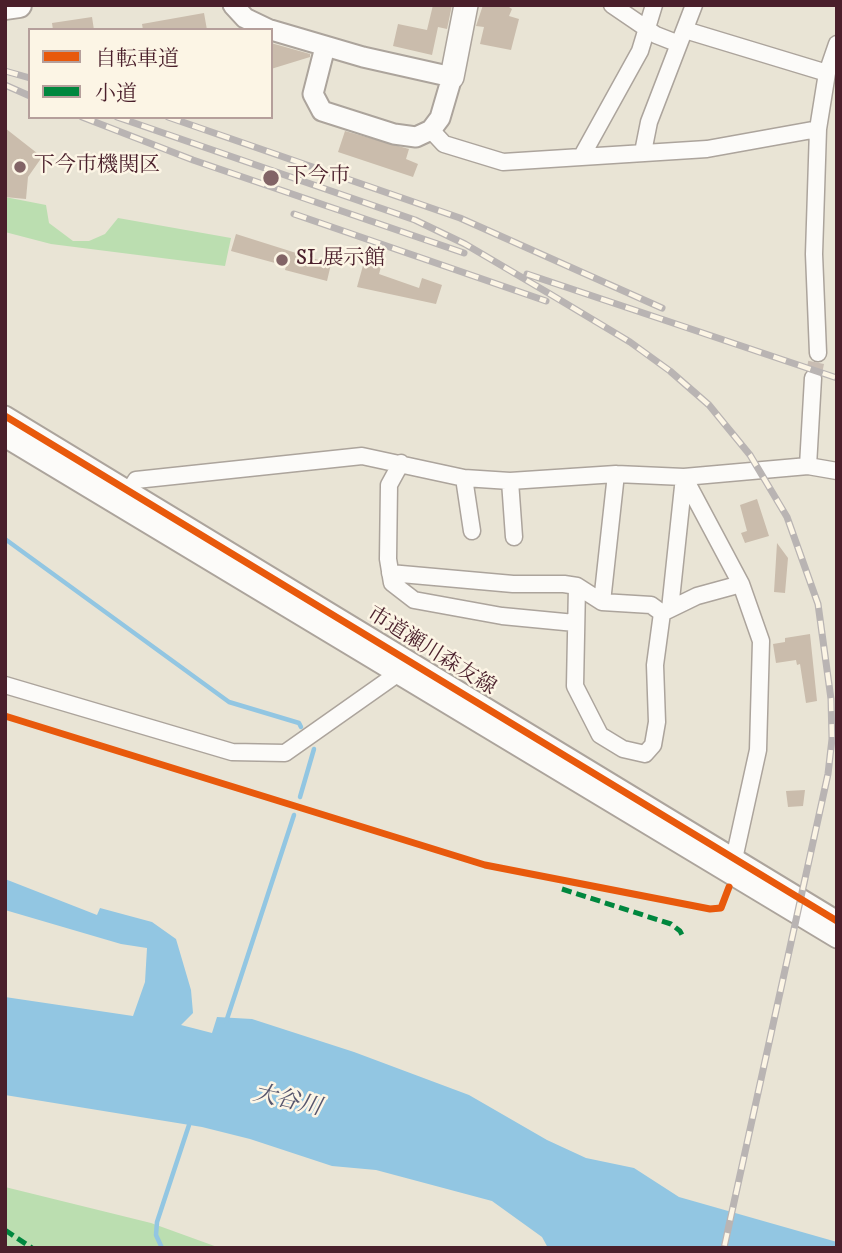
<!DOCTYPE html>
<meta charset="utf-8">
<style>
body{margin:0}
#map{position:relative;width:842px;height:1253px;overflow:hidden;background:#e9e4d5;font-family:"IM FELL DW Pica","Noto Serif JP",serif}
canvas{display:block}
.frame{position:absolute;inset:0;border:7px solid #4a1f2b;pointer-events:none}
.legend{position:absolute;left:28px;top:28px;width:245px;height:91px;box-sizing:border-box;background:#fcf5e5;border:2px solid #b59f9b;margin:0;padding:9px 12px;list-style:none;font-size:21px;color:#4a1f2b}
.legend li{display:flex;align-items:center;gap:14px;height:35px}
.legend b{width:35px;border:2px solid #b59f9b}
</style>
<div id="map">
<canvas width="842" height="1253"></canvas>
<div class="frame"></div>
<ul class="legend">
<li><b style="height:9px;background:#e8590c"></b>自転車道</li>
<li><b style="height:9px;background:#00873e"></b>小道</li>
</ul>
</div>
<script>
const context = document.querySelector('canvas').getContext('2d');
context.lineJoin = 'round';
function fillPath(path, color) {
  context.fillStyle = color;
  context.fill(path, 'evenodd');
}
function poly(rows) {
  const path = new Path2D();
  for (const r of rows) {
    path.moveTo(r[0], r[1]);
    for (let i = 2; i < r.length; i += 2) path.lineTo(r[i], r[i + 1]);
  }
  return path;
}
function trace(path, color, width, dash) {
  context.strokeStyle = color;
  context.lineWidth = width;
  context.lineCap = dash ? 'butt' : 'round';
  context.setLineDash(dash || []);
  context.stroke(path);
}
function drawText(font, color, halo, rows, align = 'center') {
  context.font = font + ' "IM FELL DW Pica","Noto Serif JP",serif';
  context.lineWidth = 5;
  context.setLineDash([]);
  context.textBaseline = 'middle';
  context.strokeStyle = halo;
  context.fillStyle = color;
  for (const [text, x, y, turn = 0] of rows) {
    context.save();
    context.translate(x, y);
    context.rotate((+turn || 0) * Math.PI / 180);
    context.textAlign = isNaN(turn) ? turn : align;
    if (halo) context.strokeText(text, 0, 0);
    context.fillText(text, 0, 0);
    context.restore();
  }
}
fillPath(poly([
 [5,197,46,205,49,223,73,241,89,241,105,234,118,218,231,238,225,266,51,244,5,232],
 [5,1187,151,1223,220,1248,5,1248]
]), '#bbdeb0');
fillPath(poly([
 [5,879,97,915,100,908,152,922,176,939,191,990,193,1013,181,1025,212,1033,217,1017,252,1019,354,1052,469,1095,547,1140,586,1158,634,1168,679,1197,837,1242,837,1248,548,1248,542,1237,492,1201,376,1170,332,1166,250,1139,202,1127,5,1095,5,997,133,1016,145,982,147,948,121,944,5,910]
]), '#92c6e2');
trace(poly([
 [5,539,229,702,299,723,301,727],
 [300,797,314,749],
 [226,1022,294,815],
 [162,1248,156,1235,157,1222,189,1125]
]), '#92c6e2', 4.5);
fillPath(poly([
 [433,5,452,5,447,29,438,27,432,55,393,46,398,24,427,30],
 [483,5,506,5,512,9,509,16,519,19,511,50,480,44,484,27,476,26],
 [204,13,207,30,143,30,142,24],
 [92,17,94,30,53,30,52,23],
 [271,43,310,54,310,57,271,69],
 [5,128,42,157,28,177,26,199,5,197],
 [345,131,409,149,406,159,418,164,413,177,338,152],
 [236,234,331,264,327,281,285,270,286,266,231,251],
 [364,262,381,267,379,274,419,288,422,278,442,285,436,304,357,287],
 [757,499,769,536,745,543,741,533,747,531,740,505],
 [777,543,788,558,785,593,774,592],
 [810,634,817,701,806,703,800,664,797,665,796,660,776,663,773,644,785,642,785,638],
 [805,790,803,806,788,807,786,791]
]), '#cabcac');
trace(poly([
 [813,378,818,353]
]), '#c9bdb3', 16, [16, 8]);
const minor = poly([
 [612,5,656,35,679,44],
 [685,30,827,73],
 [431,130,444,144,503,162,707,149,818,129],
 [643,152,649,122,694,5],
 [583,154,640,51,654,5],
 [818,353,814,254,818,129,827,73,837,44],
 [401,463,389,485,388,559,392,583,414,600,502,616,575,623],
 [808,466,813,378],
 [684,477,741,584,761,641,758,750,734,859],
 [464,478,472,531],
 [510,481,514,537],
 [124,499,136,480,362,456,464,478,510,481,616,474,684,477,808,466,837,471],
 [390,573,513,584,564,584,577,586,602,602,651,605,662,613],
 [577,586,575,686,600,735,623,749,645,754,653,745,657,722,655,665,662,613,697,596,741,584],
 [602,602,616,474],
 [670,609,684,477],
 [5,685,232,752,285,753,407,667]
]);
const tertiary = poly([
 [233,5,245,18,270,30],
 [271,30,363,57,452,77,440,118,431,130,416,137,394,134,322,111,313,94,325,47],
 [5,416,837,921],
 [5,437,837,938]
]);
const secondary = poly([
 [452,77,466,5]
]);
const primary = poly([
 [5,7,19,5]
]);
trace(minor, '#aca49c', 19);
trace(tertiary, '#aca49c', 23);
trace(secondary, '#aca49c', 26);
trace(primary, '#aca49c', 28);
trace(minor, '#fcfbf9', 16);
trace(tertiary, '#fcfbf9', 19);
trace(secondary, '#fcfbf9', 23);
trace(primary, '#fcfbf9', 24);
const rail = poly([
 [5,71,30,78],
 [5,85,30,96],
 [82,117,193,160,464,253],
 [117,117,415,220,465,244,550,294,630,342,670,371,709,405,750,455,787,517,818,604,831,699,832,739,828,774,724,1248],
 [168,117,460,218,662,308],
 [294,214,546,301],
 [527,274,837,378]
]);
trace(rail, '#b9b4b3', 7);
trace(rail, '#fcf5e5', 4.5, [13]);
trace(poly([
 [562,889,671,924,680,931,683,937],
 [5,1230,32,1248]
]), '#00873e', 5, [10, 5]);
trace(poly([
 [5,416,837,921],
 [5,716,485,865,710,909,721,908,729,887]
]), '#e8590c', 7);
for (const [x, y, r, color] of [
 [20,167,7,"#826466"],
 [271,178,9,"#826466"],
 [282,260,7,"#826466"]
]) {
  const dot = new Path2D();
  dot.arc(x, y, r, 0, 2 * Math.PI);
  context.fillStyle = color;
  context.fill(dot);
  trace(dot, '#fcf5e5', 2.5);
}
drawText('21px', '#4a1f2b', '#fcf5e5', [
 ["下今市機関区",34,167],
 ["下今市",287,178],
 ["SL展示館",296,260]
], 'left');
drawText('21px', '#4a1f2b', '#fcf5e5', [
 ["市道瀬川森友線",431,652,32]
]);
drawText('italic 23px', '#56556d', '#fcf5e5', [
 ["大谷川",287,1102,13]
]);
</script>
